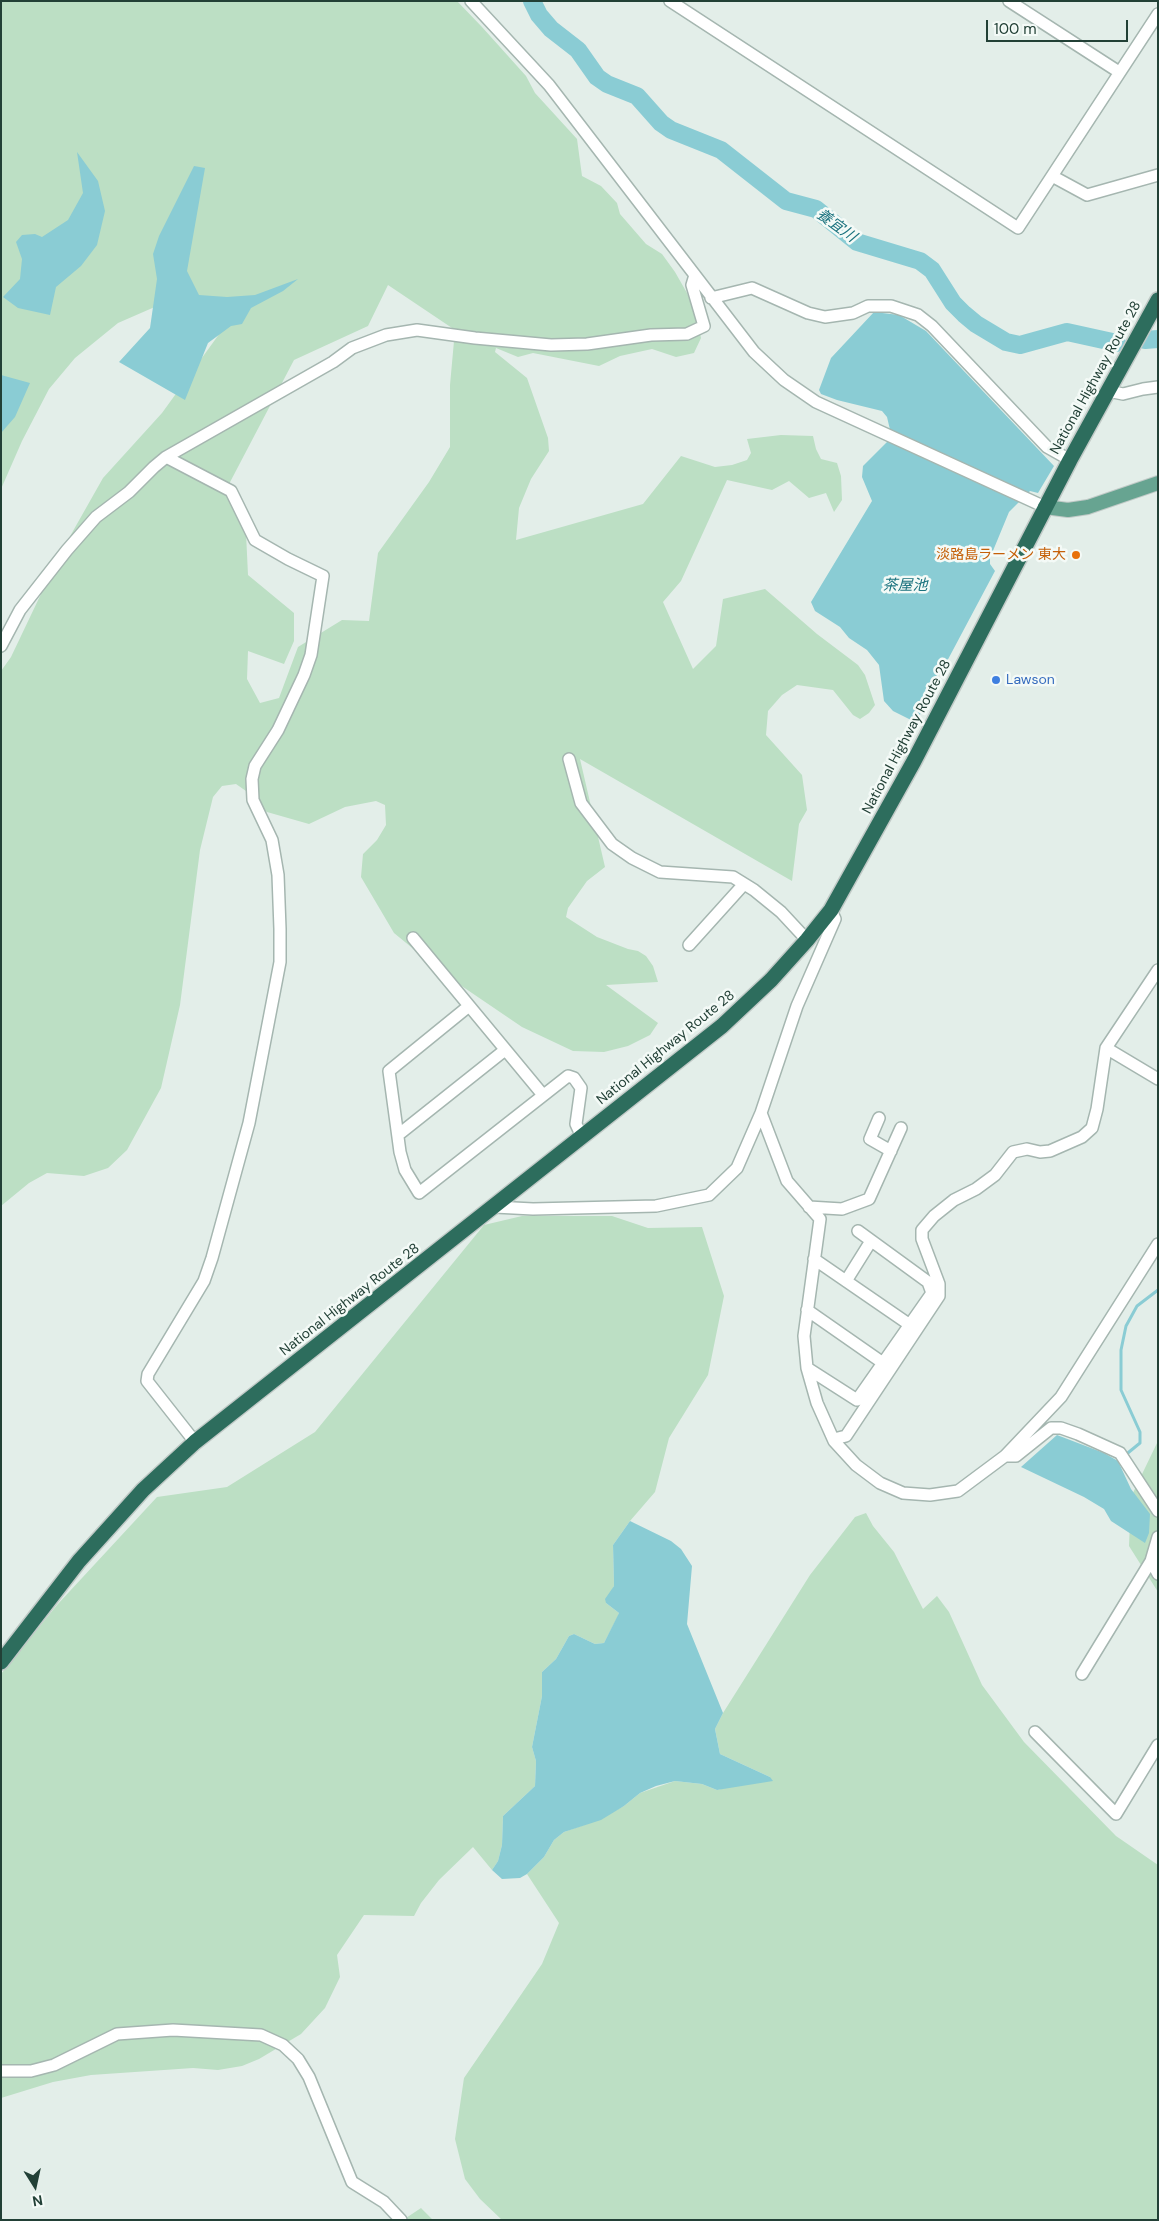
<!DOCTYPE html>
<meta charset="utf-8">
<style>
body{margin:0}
#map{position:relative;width:1159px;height:2221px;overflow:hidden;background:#e3eee9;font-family:"DM Sans",sans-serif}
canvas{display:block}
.frame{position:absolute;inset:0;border:2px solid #224036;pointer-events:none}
.north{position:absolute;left:10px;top:2161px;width:50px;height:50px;-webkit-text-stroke:4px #f4faf7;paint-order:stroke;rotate:170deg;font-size:14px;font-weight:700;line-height:20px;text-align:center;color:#224036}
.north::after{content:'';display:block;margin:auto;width:18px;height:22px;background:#224036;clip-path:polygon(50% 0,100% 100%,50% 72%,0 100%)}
.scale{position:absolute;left:986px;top:20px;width:142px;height:22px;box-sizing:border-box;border:2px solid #224036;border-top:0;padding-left:6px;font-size:15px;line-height:18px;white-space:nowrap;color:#224036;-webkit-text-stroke:4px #f4faf7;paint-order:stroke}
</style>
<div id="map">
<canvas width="1159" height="2221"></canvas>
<div class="frame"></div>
<div class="north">N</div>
<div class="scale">100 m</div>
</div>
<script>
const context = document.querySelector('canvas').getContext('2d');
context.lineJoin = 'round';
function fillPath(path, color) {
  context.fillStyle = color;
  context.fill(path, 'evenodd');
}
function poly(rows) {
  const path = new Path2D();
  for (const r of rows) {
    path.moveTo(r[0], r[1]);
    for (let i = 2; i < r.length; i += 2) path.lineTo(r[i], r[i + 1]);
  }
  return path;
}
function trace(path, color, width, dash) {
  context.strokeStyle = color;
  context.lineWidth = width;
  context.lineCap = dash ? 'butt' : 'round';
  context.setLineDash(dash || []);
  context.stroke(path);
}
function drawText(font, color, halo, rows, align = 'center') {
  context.font = font + ' "DM Sans","Noto Sans JP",sans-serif';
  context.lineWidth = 5;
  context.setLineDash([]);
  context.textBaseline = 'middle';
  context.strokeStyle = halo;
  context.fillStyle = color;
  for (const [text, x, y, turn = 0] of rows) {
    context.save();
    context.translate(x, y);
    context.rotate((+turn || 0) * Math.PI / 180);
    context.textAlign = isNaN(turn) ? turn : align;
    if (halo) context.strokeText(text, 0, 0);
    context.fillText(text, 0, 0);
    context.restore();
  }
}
fillPath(poly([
 [1,1,457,1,482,27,526,76,535,93,577,139,582,176,601,186,617,203,620,214,646,244,662,254,675,272,687,293,696,316,701,338,694,353,676,357,652,349,620,356,599,366,533,353,518,357,496,348,495,352,527,378,548,438,549,451,531,479,519,508,516,540,643,504,681,456,715,467,732,465,747,460,751,453,747,439,781,435,813,436,816,449,821,459,837,463,841,476,842,500,834,512,826,493,809,498,789,481,772,490,727,480,681,581,663,602,693,669,716,646,723,599,765,589,817,634,858,665,865,675,875,705,869,713,860,719,853,715,833,690,797,685,782,695,768,711,766,735,802,775,807,810,799,824,792,881,580,759,605,867,587,881,568,908,566,917,597,937,628,949,638,951,646,956,653,966,658,982,606,985,658,1023,650,1035,628,1046,604,1052,573,1051,522,1027,444,974,394,933,361,877,363,854,377,840,386,825,385,805,376,801,345,807,309,824,267,812,251,804,246,791,236,784,222,786,213,797,200,850,180,1005,161,1088,127,1150,108,1168,84,1176,47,1173,29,1183,1,1206,1,671,11,657,60,554,103,478,162,413,225,326,173,299,118,323,75,358,49,389,22,441,1,489],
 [388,285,455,330,450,385,450,447,429,482,378,553,369,621,342,620,298,647,279,698,260,703,247,679,248,651,284,664,294,641,294,613,248,575,246,533,228,486,294,360,368,326],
 [522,1216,612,1216,648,1228,702,1227,724,1296,708,1375,669,1438,655,1492,630,1521,613,1545,614,1586,606,1603,619,1613,618,1616,604,1643,595,1644,574,1634,569,1636,556,1659,542,1672,542,1696,532,1747,536,1761,535,1786,503,1816,502,1845,498,1861,492,1870,473,1847,439,1880,421,1903,414,1916,364,1915,337,1955,340,1977,325,2008,301,2034,259,2059,242,2066,218,2070,193,2068,91,2075,53,2082,1,2098,1,1674,57,1605,157,1497,227,1487,315,1432,484,1225],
 [1158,1441,1158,1592,1129,1546,1131,1497],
 [866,1513,873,1526,894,1552,923,1609,937,1596,949,1612,982,1685,1024,1742,1116,1836,1158,1865,1158,2220,502,2220,480,2199,465,2179,455,2139,464,2078,542,1964,559,1923,527,1874,544,1857,554,1840,564,1832,595,1821,624,1806,640,1793,675,1781,702,1784,717,1790,770,1777,720,1754,715,1729,723,1713,810,1575,855,1517],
 [421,2208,433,2220,403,2220]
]), '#bcdfc4');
fillPath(poly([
 [77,152,98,181,105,211,97,245,81,266,56,287,50,315,18,308,3,297,20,279,22,259,16,242,22,235,35,234,42,237,68,220,83,193],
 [194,166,205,168,187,271,199,295,227,297,255,295,298,279,283,291,251,308,242,324,231,326,208,343,185,400,119,362,150,328,157,279,153,254,159,236],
 [874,312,899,315,926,331,1054,466,1038,493,1030,491,1009,512,990,558,990,564,995,571,945,665,932,682,917,723,893,711,884,701,879,665,867,650,849,638,840,627,815,611,811,602,872,501,862,477,863,466,890,439,891,434,887,417,882,411,837,400,821,394,819,390,831,358],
 [1,375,30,383,15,417,1,433],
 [1057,1435,1104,1453,1118,1461,1131,1489,1150,1514,1149,1533,1145,1543,1111,1521,1104,1509,1084,1497,1021,1467],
 [630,1521,671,1541,681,1549,692,1566,687,1624,723,1713,715,1729,720,1754,770,1777,773,1781,717,1790,702,1784,675,1781,656,1786,640,1793,624,1806,601,1820,564,1832,554,1840,544,1857,527,1874,520,1878,502,1879,492,1870,498,1861,502,1845,503,1816,535,1786,536,1761,532,1747,542,1696,542,1672,556,1659,569,1636,574,1634,595,1644,604,1643,619,1613,606,1603,605,1599,614,1586,613,1545]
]), '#8accd4');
trace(poly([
 [1118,1461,1140,1443,1140,1432,1121,1390,1121,1350,1126,1326,1137,1306,1158,1290]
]), '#8accd4', 3);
trace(poly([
 [532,1,539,15,551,29,578,50,597,77,607,84,637,96,661,123,671,130,721,150,786,201,816,209,857,242,920,261,932,270,953,303,964,314,976,324,1006,342,1020,345,1067,332,1117,343],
 [1145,340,1158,339]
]), '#8accd4', 18);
const minor = poly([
 [471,1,549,85,754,352,784,380,816,402,1045,507],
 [670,1,1018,228,1158,14],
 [1009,1,1119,72],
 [1052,176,1087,195,1158,175],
 [711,298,752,288,808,313,825,317,853,313,868,306,891,306,918,315,932,326,1047,447,1070,460],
 [1108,391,1123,394,1143,389,1158,387],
 [166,457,231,491,255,540,288,559,323,576,311,655,304,675,278,730,255,766,252,779,253,800,272,840,278,875,280,929,280,962,249,1123,212,1258,204,1281,148,1374,147,1381,195,1442],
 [1,646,20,610,67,550,96,517,129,492,154,467,166,457,333,362,352,348,386,335,417,330,475,338,551,345,587,344,651,335,687,334,704,326,692,285,695,275],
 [569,759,581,803,612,844,632,858,660,872,733,877,754,890,781,912,807,940],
 [413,938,543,1095],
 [689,945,744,884],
 [469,1006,389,1071,400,1152,405,1170,419,1193,568,1076,574,1078,581,1088,576,1124,582,1137],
 [1106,1048,1158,1079],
 [761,1113,787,1181,820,1219,804,1336,807,1368,817,1403,834,1441,856,1465,880,1483,903,1493,930,1495,958,1491,1005,1456,1061,1397,1158,1244],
 [879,1118,870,1139,891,1151],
 [398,1135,505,1050],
 [495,1207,533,1209,656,1206,709,1195,737,1168,761,1113,797,1006,835,919,831,910],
 [809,1207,842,1209,869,1199,901,1128],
 [814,1259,910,1325],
 [846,1281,871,1241],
 [807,1310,883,1363],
 [807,1368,857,1400,932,1293,928,1282,858,1231],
 [834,1439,846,1436,939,1296,939,1284,922,1239,922,1230,934,1216,954,1200,976,1189,995,1175,1013,1152,1027,1149,1040,1152,1050,1151,1082,1137,1092,1128,1097,1109,1106,1048,1158,970],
 [1005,1456,1016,1456,1051,1428,1061,1428,1078,1434,1120,1453,1158,1511],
 [1151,1561,1158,1574],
 [1082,1674,1151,1561,1158,1537],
 [1035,1732,1116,1814,1158,1745],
 [1,2071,31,2071,54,2065,117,2034,173,2030,261,2035,283,2045,298,2059,309,2077,352,2182,384,2202,401,2220]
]);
const major = poly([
 [1045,507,1068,510,1088,507,1158,483]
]);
const highway = poly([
 [1,1662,79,1561,143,1490,195,1442,722,1026,771,980,807,940,831,910,914,761,1070,460,1158,300]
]);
trace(minor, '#a5b6b0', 14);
trace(major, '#c1cac7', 16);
trace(highway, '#c1cac7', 18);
trace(minor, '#fff', 11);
trace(major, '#67a491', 14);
trace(highway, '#2d6d5d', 15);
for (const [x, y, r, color] of [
 [1076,555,5,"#e8710a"],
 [996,680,5,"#3f7fe0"]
]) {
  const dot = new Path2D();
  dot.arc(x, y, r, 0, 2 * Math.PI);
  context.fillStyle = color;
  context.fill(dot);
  trace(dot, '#f4faf7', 2);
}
drawText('14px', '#224036', '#f4faf7', [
 ["National Highway Route 28",1096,378,-61],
 ["National Highway Route 28",907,737,-62],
 ["National Highway Route 28",666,1048,-39],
 ["National Highway Route 28",350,1300,-38]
]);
drawText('14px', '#c56008', '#f4faf7', [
 ["淡路島ラーメン 東大",1066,555]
], 'right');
drawText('14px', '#366cbe', '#f4faf7', [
 ["Lawson",1006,680]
], 'left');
drawText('italic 15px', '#1a727e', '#f4faf7', [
 ["養宜川",836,226,36],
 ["茶屋池",905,586]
]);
</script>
